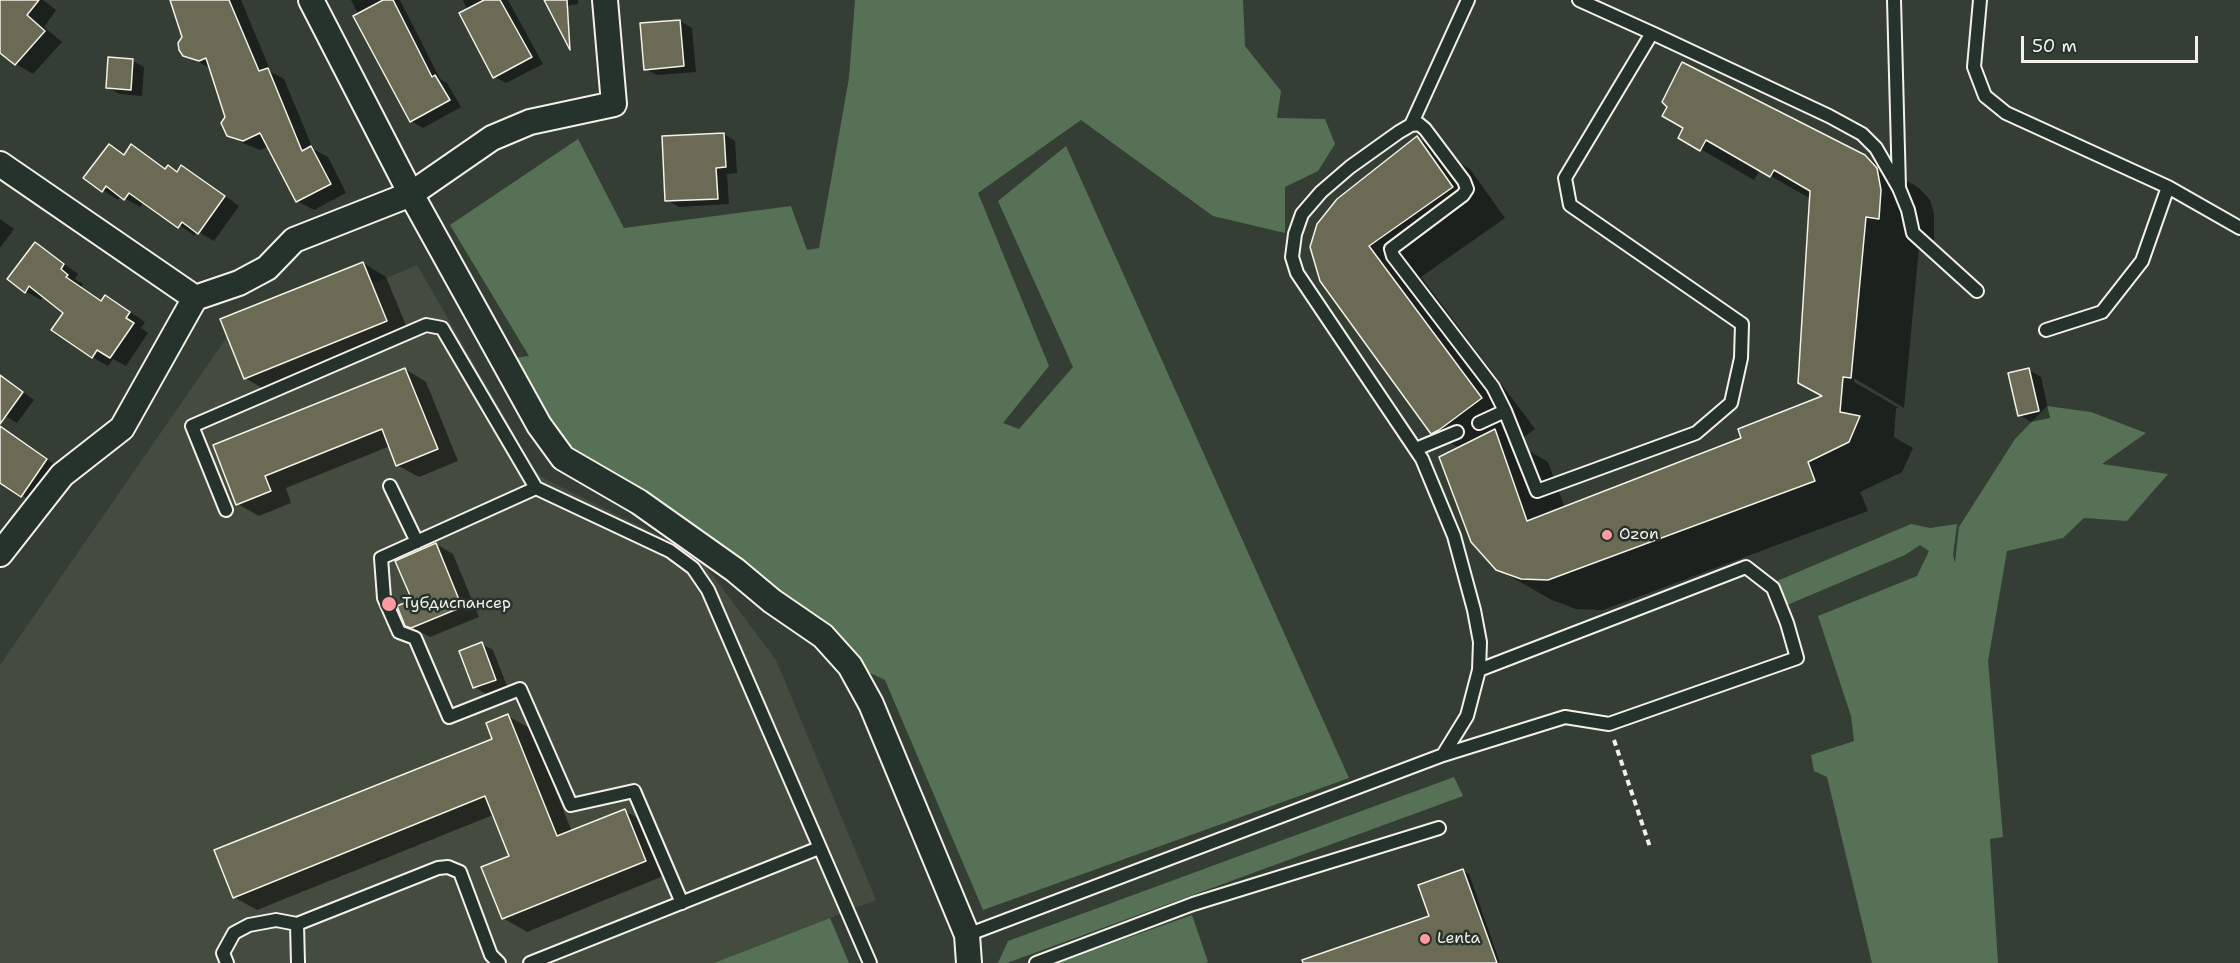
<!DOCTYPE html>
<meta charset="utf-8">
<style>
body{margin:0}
#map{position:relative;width:2240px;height:963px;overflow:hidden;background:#343e35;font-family:"Shantell Sans",sans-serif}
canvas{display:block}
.scale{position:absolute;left:2021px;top:36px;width:177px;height:27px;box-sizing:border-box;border:3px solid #f4f1e8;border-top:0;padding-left:8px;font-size:18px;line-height:21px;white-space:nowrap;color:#f4f1e8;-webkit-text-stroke:4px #26332d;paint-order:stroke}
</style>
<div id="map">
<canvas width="2240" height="963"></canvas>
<div class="scale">50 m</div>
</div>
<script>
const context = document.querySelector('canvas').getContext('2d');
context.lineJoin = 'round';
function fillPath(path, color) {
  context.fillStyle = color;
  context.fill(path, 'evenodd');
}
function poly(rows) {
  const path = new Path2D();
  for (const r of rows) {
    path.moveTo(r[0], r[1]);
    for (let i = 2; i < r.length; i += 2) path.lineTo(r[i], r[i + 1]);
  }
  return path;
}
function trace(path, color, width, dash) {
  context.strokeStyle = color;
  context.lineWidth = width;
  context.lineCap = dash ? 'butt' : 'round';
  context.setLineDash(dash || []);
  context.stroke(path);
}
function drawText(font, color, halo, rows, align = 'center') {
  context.font = font + ' "Shantell Sans",sans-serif';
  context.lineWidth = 5;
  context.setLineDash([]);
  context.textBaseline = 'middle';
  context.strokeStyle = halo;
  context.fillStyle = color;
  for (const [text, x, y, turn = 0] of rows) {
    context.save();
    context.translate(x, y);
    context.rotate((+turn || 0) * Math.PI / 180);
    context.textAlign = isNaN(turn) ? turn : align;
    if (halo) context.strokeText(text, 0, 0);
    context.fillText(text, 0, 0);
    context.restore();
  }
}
fillPath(poly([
 [363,262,372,284,417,265,513,431,528,462,543,478,680,546,704,564,776,660,876,900,714,963,0,963,0,665,227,337,220,319]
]), '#444b3f');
fillPath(poly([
 [855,0,1243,0,1245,46,1281,91,1277,118,1325,119,1335,144,1318,171,1285,187,1285,233,1213,216,1081,120,978,193,1049,366,1003,423,1019,429,1073,367,998,201,1066,146,1349,778,983,910,885,680,868,672,567,445,515,358,529,356,450,225,578,139,624,228,791,206,807,250,819,248,849,78],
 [2047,406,2091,412,2146,433,2102,464,2168,474,2127,521,2084,518,2063,538,2007,551,1988,661,2003,837,1990,839,1998,963,1872,963,1827,777,1814,771,1811,755,1854,741,1851,716,1818,616,1917,576,1929,551,1920,545,1905,555,1787,605,1777,581,1911,524,1930,528,1957,524,1953,555,1955,563,1959,527,2015,439],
 [1454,777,1463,796,1007,963,998,963,1008,941],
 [1192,915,1208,962,1205,963,1057,963],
 [830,918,849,963,714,963]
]), '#577157');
fillPath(poly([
 [0,0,43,0,56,10,44,27,62,42,33,74,16,64,0,51],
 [172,0,241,0,271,72,284,79,313,149,328,157,346,193,314,210,297,201,269,146,260,150,245,144,228,135,227,117,210,68,185,55,184,38],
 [351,0,400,0,440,79,447,83,461,107,423,128,411,121],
 [463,0,508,0,543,64,506,83,495,77],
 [546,0,578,0,578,4,557,7],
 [680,21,692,28,696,72,657,75,645,69],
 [133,61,144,67,142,96,119,94,107,87],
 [1685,128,1864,156,1919,188,1930,200,1934,213,1934,240,1932,249,1919,247,1904,408,1854,378,1854,382,1899,408,1896,408,1894,437,1913,448,1902,472,1860,492,1868,511,1603,610,1576,609,1552,600,1497,569,1460,448,1432,433,1321,280,1417,138,1470,169,1505,218,1421,277,1535,429,1516,443,1548,462,1565,508,1743,438,1825,396,1811,199,1760,170,1754,180,1680,137],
 [724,134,735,141,737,173,727,174,729,204,679,207,667,200],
 [109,146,125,155,131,146,167,170,197,176,239,206,214,241,197,231,194,235,144,202,140,207,121,196,118,200,85,178],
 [0,219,14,229,0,248],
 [36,244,78,274,75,279,83,284,81,287,102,302,121,306,145,322,141,328,148,333,126,366,113,359,108,366,92,357,65,313,44,296,41,300,25,291],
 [363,263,386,277,410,335,269,392,245,378],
 [405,369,426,382,458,461,419,477,397,465,390,446,286,488,291,503,259,516,238,504,215,446],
 [2029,370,2041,377,2050,418,2031,422,2020,415],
 [0,375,34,400,17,423,0,413],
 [24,443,58,467,33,502,0,481,0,455],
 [436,544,453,554,479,617,430,637,406,624],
 [482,644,493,650,507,686,486,694,474,687],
 [508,716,531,729,572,832,625,811,648,824,668,874,527,932,503,918,511,856,493,815,257,910,234,897,494,739],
 [1463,871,1469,874,1500,963,1299,963,1431,917]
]), '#0007');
const building = poly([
 [0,0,39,0,27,15,45,31,15,65,0,53,0,0],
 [170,0,229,0,259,71,268,68,302,151,311,146,331,184,296,202,260,133,243,141,227,136,221,123,225,117,206,58,199,61,183,56,179,50,178,43,182,37,170,0],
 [383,0,393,0,432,77,435,75,450,100,410,122,353,16,383,0],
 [484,0,500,0,532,57,493,78,459,13,484,0],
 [544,0,567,0,570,50,544,0],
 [680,20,684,66,644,70,640,23,680,20],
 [108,57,133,59,131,90,106,88,108,57],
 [1682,62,1865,155,1877,168,1881,190,1879,219,1866,217,1851,378,1843,377,1840,412,1860,416,1849,442,1808,462,1815,481,1548,580,1521,579,1496,570,1471,542,1439,457,1495,429,1527,521,1741,438,1738,429,1822,396,1798,383,1810,191,1774,170,1770,177,1706,140,1700,151,1678,138,1683,128,1662,116,1667,107,1662,102,1682,62],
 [724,133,726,167,716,168,718,199,665,201,662,136,724,133],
 [1417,136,1453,187,1369,246,1482,398,1439,430,1431,434,1320,281,1310,247,1317,224,1337,199,1417,136],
 [109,144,124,155,131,144,165,169,168,165,177,172,181,165,225,196,198,234,182,222,178,228,129,193,124,200,106,186,102,192,83,178,109,144],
 [35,242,64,264,61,269,68,275,66,277,101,301,105,295,130,312,126,318,134,323,110,358,97,350,92,358,51,330,63,313,29,286,25,293,7,279,35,242],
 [363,262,387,321,244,379,220,319,363,262],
 [405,368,438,449,396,466,382,429,265,476,271,491,236,505,213,445,405,368],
 [2029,368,2039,411,2018,416,2008,373,2029,368],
 [0,375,23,392,0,424,0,375],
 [0,426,47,459,21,497,0,483,0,426],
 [436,543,462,607,411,628,405,626,397,606,412,600,395,561,436,543],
 [482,642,496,680,473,688,459,651,482,642],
 [508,714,557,836,625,809,646,861,502,919,481,867,509,856,485,796,233,898,214,850,492,739,486,723,508,714],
 [1463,869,1497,963,1303,963,1302,960,1429,916,1418,885,1463,869]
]);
fillPath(building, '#6a6a55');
trace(building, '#f4f1e8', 1.5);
const service = poly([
 [1894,0,1899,187],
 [1980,0,1974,67,1985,96,2006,113,2168,187],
 [1652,33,1829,116,1862,134,1876,148,1899,188,1908,210,1913,233,1977,291],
 [1411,125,1468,0],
 [2046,330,2102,312,2142,261,2168,187,2240,228],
 [1479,423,1505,411],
 [1416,449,1457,432],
 [390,486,417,542],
 [226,510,192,426,426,325,442,328,536,488],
 [1443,755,1467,716,1479,670,1480,642,1474,610,1454,536,1422,459,1297,273,1292,257,1295,234,1302,214,1321,192,1350,167,1399,132,1411,125,1419,124,1425,129,1464,181,1467,189,1463,195,1391,249,1393,256,1493,387,1505,411,1537,491,1696,433,1731,403,1741,358,1742,324,1570,205,1565,178,1652,33,1579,0],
 [682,903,634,791,571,805,520,689,449,717,415,638,399,632,384,598,381,558,536,488,670,551,693,568,708,590,870,963],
 [297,924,298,963],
 [967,935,1443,755,1565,717,1609,724,1797,658,1787,623,1773,588,1746,567,1479,670],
 [227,963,223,953,234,933,249,925,276,920,297,924,438,868,448,867,460,872,491,955,499,963],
 [530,963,819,848],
 [1036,963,1193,904,1439,828]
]);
const minor = poly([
 [311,0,411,194,539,425,563,458,639,502,735,570,772,601,823,636,850,666,871,704,967,935,969,963],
 [0,164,195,298],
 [0,554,62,475,122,428,195,298,239,283,267,268,294,240,411,194,492,138,530,122,614,104,605,0]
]);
trace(service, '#f4f1e8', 16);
trace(minor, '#f4f1e8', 28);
trace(poly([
 [1614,740,1650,847]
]), '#f4f1e8', 4, [6, 4.5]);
trace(service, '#26332d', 12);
trace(minor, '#26332d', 24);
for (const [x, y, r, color] of [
 [1607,535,6,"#ff9aa2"],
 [389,604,8,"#ff9aa2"],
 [1425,939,6,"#ff9aa2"]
]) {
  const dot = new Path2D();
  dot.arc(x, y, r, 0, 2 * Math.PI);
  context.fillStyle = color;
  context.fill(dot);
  trace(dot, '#26332d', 2);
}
drawText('16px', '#f4f1e8', '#26332d', [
 ["Ozon",1619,535],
 ["Тубдиспансер",402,604],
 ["Lenta",1437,939]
], 'left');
</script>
